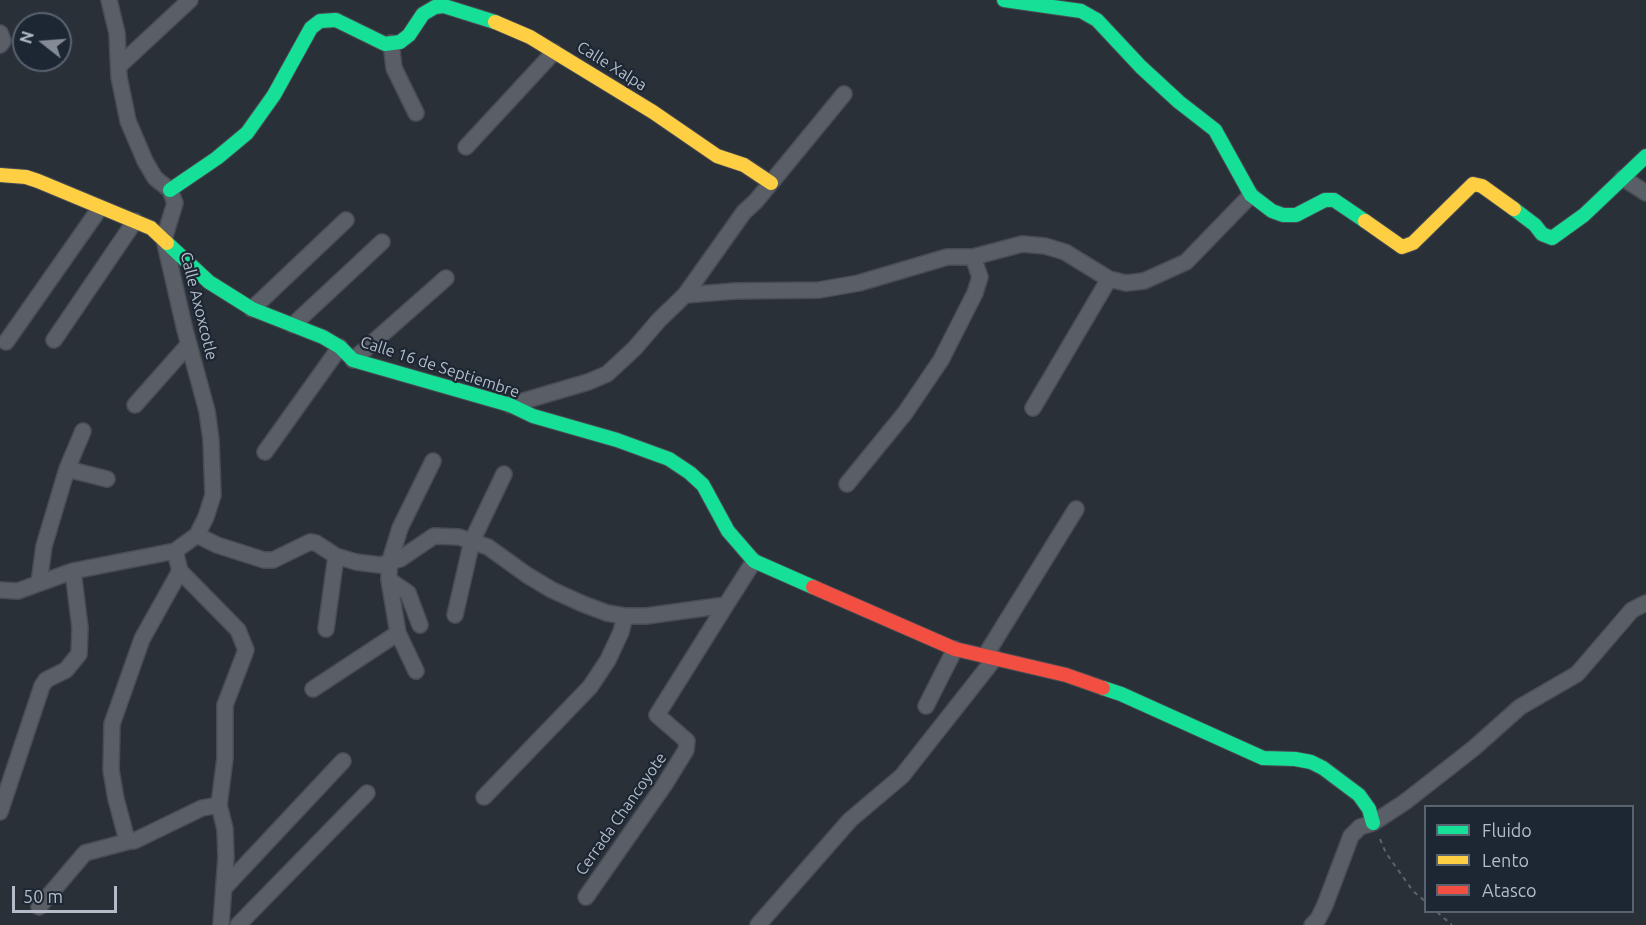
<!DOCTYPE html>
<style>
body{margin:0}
#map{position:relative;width:1646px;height:925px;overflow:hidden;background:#2a3038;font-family:Ubuntu,sans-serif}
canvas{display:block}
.legend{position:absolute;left:1424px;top:805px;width:210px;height:108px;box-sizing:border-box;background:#1d2633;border:2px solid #59626f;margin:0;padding:8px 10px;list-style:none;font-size:18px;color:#b4bcc9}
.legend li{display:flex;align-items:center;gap:12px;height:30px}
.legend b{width:30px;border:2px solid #59626f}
.north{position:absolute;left:12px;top:12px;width:60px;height:60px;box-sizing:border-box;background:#1d2633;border:2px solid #59626f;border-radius:50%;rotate:287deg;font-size:16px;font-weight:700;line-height:24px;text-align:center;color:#b4bcc9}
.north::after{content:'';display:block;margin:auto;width:21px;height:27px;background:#848b96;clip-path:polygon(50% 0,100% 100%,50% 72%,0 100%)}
.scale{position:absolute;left:12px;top:886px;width:105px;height:27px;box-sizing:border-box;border:3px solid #b4bcc9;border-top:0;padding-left:8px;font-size:18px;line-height:21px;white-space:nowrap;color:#b4bcc9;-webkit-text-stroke:4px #1d2633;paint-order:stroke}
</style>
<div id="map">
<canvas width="1646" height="925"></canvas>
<ul class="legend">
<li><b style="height:8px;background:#16e098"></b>Fluido</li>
<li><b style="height:8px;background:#ffcf43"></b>Lento</li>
<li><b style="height:8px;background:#f24e42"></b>Atasco</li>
</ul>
<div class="north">N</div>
<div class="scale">50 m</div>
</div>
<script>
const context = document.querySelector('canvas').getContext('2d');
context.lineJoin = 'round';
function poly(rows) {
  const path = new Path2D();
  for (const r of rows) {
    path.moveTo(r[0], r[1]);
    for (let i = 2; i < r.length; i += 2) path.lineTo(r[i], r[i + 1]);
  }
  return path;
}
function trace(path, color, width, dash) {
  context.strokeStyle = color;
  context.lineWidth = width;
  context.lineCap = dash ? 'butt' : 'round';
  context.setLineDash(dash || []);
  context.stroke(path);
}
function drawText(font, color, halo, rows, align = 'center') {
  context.font = font + ' Ubuntu,sans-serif';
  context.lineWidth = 4.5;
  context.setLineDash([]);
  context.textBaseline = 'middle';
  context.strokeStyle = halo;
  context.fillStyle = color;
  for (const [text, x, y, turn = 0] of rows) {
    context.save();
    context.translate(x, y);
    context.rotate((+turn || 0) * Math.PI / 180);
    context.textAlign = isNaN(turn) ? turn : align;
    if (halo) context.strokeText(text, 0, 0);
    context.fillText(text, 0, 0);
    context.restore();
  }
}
const street = poly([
 [0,33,3,41,0,45],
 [391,43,394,68,416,113],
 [119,66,190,0],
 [466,147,554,52],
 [1623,178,1646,193],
 [685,295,735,291,819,290,859,283,947,257,973,257,1022,244,1045,246,1065,252,1109,279,1126,283,1144,281,1186,262,1251,195],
 [252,309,346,220],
 [293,325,382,242],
 [54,340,135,221],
 [6,342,100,208],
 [353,360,446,278],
 [135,405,189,344],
 [510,405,588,382,607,374,635,348,659,320,685,295,744,212,756,201,844,94],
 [1033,408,1109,279],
 [265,452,340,347],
 [67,469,83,431],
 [847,484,905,413,941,360,975,293,980,277,973,257],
 [197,535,217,545,264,560,273,560,310,542,316,543,336,556,356,562,380,565,400,559,434,536,459,537,488,547,527,575,552,590,583,604,607,613,625,616,646,616,726,605,754,561],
 [175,551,180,571,238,630,246,650,225,705,225,758,219,805,225,829,226,857,221,925],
 [180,571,142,639,112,724,111,770,116,799,127,840,130,841,134,841,202,808,219,805],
 [389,580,398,633],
 [39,583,44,546,67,469,107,479],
 [0,590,18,591,73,571,175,551,197,535,206,517,213,495,211,440,207,411,185,330,164,239,175,203,170,190,155,178,145,161,128,121,119,77,117,33,109,0],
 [455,615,472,541,504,474],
 [420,625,408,593,389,580,389,564,400,528,433,461],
 [326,629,336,556],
 [985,656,1076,509],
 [313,689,398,633,416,671],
 [926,706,955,649],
 [484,797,590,687,608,660,621,632,625,616],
 [0,812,42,686,46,680,66,670,79,654,80,628,73,571],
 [224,888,343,761],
 [586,897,665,784,686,750,687,741,657,715,726,605],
 [39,907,85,853,130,841],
 [238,925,367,793],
 [758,925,850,820,902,776,995,658],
 [1312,925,1318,919,1325,905,1351,836,1360,827,1373,823,1405,802,1474,748,1520,707,1577,674,1632,610,1646,603]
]);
const fast = poly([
 [1004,0,1081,11,1097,20,1141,67,1179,102,1215,130,1251,195,1272,211,1283,215,1296,215,1325,200,1334,200,1365,221],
 [170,190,217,158,247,133,274,95,311,28,320,21,336,20,385,44,400,42,409,35,423,14,435,7,444,6,495,22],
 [1514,209,1535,225,1542,234,1552,238,1584,215,1646,156],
 [167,243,209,282,252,309,323,337,340,347,353,360,510,405,533,416,617,440,669,459,690,473,703,485,728,531,754,561,813,587],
 [1103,688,1121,694,1263,758,1295,759,1311,762,1323,768,1359,795,1369,809,1373,823]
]);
const slow = poly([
 [495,22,530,37,653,112,717,156,744,165,771,183],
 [0,175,26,177,38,181,151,228,167,243],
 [1365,221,1402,247,1413,243,1473,184,1482,186,1514,209]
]);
const jam = poly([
 [813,587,955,649,1066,675,1103,688]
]);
trace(street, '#484c53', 18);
trace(fast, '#484c53', 16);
trace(slow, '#484c53', 16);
trace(jam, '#484c53', 16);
trace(poly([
 [1380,839,1386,853,1413,891,1426,902],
 [1437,912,1452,925]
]), '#5d636a', 2, [4.5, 4.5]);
trace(street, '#5a5e66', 15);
trace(fast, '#16e098', 14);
trace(slow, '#ffcf43', 14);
trace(jam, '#f24e42', 14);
drawText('16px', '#b4bcc9', '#1d2633', [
 ["Calle Xalpa",612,66,32],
 ["Calle Axoxcotle",199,306,76],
 ["Calle 16 de Septiembre",440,367,18],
 ["Cerrada Chancoyote",621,814,-55]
]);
</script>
